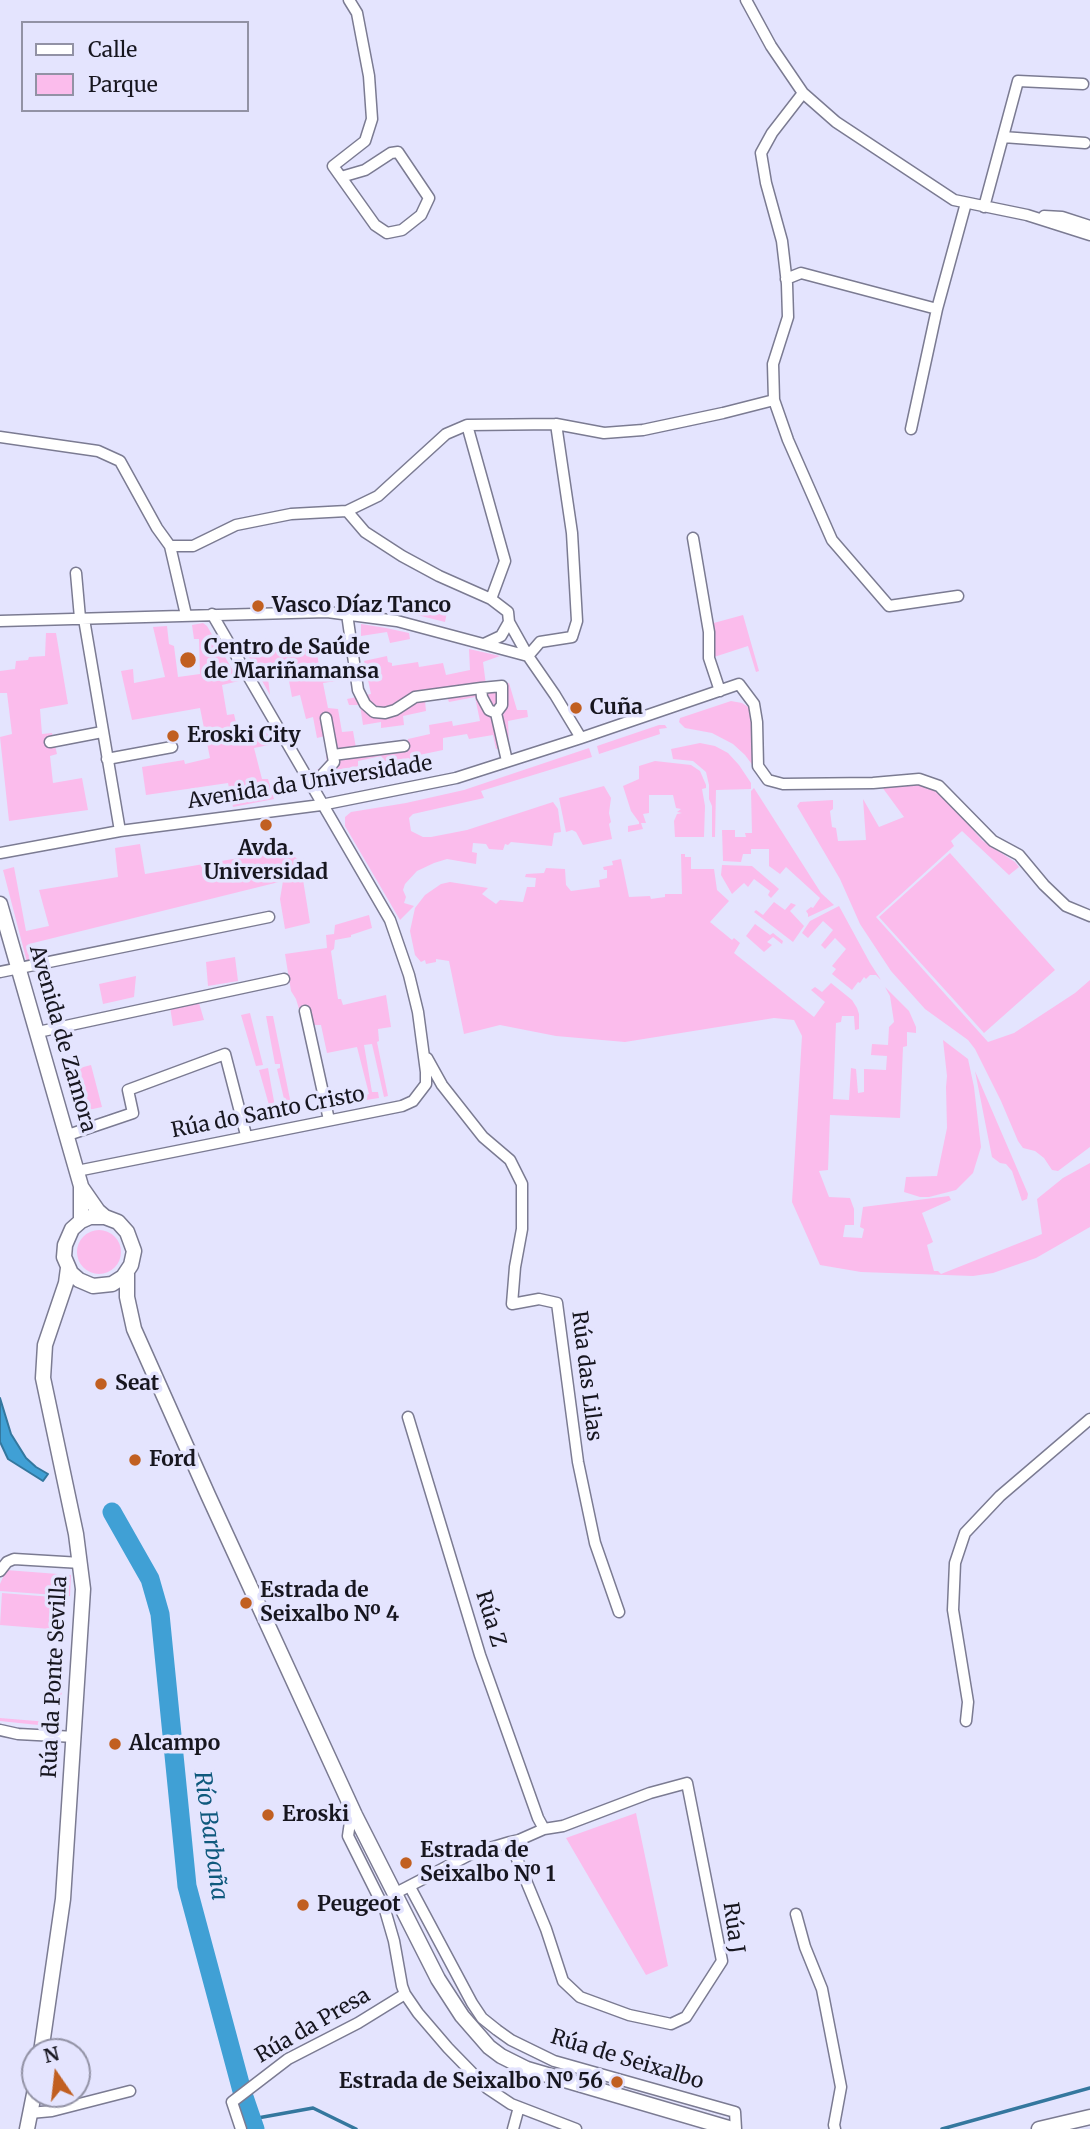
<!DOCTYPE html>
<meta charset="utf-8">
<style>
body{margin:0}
#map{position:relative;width:1090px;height:2129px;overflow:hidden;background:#e4e4fe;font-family:Merriweather,serif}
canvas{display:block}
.legend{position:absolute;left:21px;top:21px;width:228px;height:91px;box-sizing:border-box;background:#e4e4fe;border:2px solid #9292a5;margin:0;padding:9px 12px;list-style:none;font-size:21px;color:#17161f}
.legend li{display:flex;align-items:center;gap:14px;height:35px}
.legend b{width:35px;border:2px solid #9292a5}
.north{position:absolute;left:21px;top:2038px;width:70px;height:70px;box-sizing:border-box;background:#e4e4fe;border:2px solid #9292a5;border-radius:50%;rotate:346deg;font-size:19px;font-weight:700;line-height:28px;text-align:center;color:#17161f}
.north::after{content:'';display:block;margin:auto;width:24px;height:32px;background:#c15f21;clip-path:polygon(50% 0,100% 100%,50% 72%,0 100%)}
</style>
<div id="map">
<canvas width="1090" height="2129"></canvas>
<ul class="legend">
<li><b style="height:9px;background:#fff"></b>Calle</li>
<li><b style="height:19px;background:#fbbcec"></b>Parque</li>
</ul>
<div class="north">N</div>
</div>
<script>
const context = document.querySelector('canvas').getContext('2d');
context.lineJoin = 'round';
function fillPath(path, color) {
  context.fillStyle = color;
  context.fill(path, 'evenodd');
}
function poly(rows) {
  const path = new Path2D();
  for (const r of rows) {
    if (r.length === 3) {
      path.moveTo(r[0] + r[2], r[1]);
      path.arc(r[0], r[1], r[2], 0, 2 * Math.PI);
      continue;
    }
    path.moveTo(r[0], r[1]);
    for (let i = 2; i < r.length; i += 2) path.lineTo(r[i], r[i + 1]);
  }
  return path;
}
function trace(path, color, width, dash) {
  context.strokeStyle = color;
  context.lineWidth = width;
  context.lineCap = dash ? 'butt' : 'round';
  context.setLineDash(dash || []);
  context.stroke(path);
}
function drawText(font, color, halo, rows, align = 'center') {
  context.font = font + ' Merriweather,serif';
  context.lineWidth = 7;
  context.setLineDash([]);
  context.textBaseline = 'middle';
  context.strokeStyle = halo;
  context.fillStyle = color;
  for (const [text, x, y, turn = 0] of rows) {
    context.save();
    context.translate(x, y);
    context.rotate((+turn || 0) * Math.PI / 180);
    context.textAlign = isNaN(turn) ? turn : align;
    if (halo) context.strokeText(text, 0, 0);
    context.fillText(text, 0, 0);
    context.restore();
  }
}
fillPath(poly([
 [412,602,414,602,415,608,448,607,445,622,405,612,413,611],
 [743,615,759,671,756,672,748,646,711,658,710,624],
 [203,623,207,626,239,681,222,685,227,715,234,714,239,736,266,732,274,744,254,748,262,779,268,779,274,799,233,807,228,783,146,795,142,767,184,760,185,764,210,758,200,708,132,720,121,671,133,669,134,683,165,677,153,627,167,626,169,644,174,646,178,677,200,674,199,639,194,639,192,625],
 [361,624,386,628,409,633,410,639,390,643,387,632,361,636],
 [46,633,56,633,68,704,40,709,42,734,52,733,57,754,50,756,53,783,82,778,88,810,9,821,0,737,12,734,7,693,0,693,0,671,15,669,16,661,28,660,29,657,45,656],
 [293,647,294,650,316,647,320,672,339,670,342,680,323,683,328,708,338,709,342,732,353,731,356,748,407,748,408,739,430,734,429,725,452,721,453,726,480,721,475,697,449,702,447,697,425,701,426,711,403,716,404,725,381,728,381,722,363,725,360,705,349,705,347,699,371,694,364,661,387,656,388,662,392,663,392,666,418,662,419,667,443,663,446,675,470,670,469,649,500,656,483,662,486,685,509,683,517,710,527,710,528,717,508,721,509,744,496,749,493,735,469,739,467,734,443,738,443,750,419,755,421,771,413,773,409,758,385,761,381,756,358,761,358,767,334,770,332,772,334,786,325,787,312,772,327,765,325,736,317,738,313,717,306,719,300,695,292,697,286,665,267,669,270,695,246,652],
 [731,701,742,703,748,707,752,716,755,771,754,767,745,755,733,744,712,733,685,728,679,722,680,718],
 [659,725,665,725,667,728,659,729,660,734,599,754,597,746],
 [700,743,715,746,728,753,739,765,751,783,751,789,716,790,715,837,712,837,712,806,709,799,709,785,706,772,693,761,673,759,671,749],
 [589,748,592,757,481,791,484,798,413,814,409,818,411,831,423,837,431,837,467,830,553,802,558,809,561,832,554,833,552,846,511,842,508,845,505,844,503,850,489,849,486,844,473,843,472,852,477,853,476,864,447,859,434,863,417,871,405,884,403,890,406,897,404,903,414,906,400,920,345,826,345,817,351,812,406,803,464,790],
 [655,761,691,765,700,771,706,785,706,788,702,789,705,806,704,837,675,837,674,821,677,814,682,813,677,812,681,809,676,808,673,795,649,795,649,813,643,814,646,823,641,823,643,829,628,832,628,826,639,824,639,822,631,811,623,786,639,779,639,766],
 [921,782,942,795,983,841,1015,862,1019,867,1009,875,962,831,951,841,954,846,876,917,988,1042,1014,1033,1075,993,1090,980,1090,1147,1058,1171,1052,1170,1044,1158,1035,1151,1023,1148,1018,1141,1001,1101,975,1049,968,1040,925,1009,891,971,860,924,840,879,797,806,800,802,833,800,833,809,830,811,832,827,836,828,838,841,866,840,863,799,879,827,904,817,882,787],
 [604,786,611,798,609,813,611,822,609,824,612,839,583,845,576,832,572,830,566,832,559,798],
 [754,788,821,893,834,905,808,917,808,914,806,911,811,907,813,908,820,898,786,867,780,874,769,866,769,849,751,849,751,854,743,854,741,862,723,861,722,830,735,830,735,837,746,837,745,833,752,833,751,791],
 [140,844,145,874,286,850,300,861,310,923,285,929,280,899,283,881,29,944,35,959,27,962,3,870,14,867,26,931,49,926,39,890,118,877,115,848],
 [950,853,1055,970,984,1033,879,917],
 [681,854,685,854,685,857,691,857,691,869,714,869,717,890,729,901,710,922,732,940,734,938,740,943,734,953,814,1017,825,1002,811,990,815,987,822,992,831,983,852,1000,857,1008,859,1014,859,1029,855,1030,854,1016,842,1016,841,1022,836,1023,833,1099,849,1100,851,1068,856,1069,858,1093,864,1092,864,1069,886,1070,887,1056,871,1055,872,1044,888,1045,889,1027,894,1022,890,996,885,987,909,1011,916,1027,916,1033,907,1032,907,1046,903,1047,900,1118,830,1115,828,1170,819,1171,829,1197,850,1198,854,1209,854,1225,845,1225,843,1237,862,1238,864,1229,860,1227,863,1207,949,1196,951,1200,922,1213,933,1242,927,1245,934,1271,938,1271,941,1274,1042,1234,1037,1199,1063,1178,1090,1163,1090,1227,1036,1258,993,1273,973,1276,861,1272,820,1265,792,1202,802,1036,794,1020,774,1018,625,1042,556,1036,500,1025,464,1034,449,961,436,959,436,962,426,964,425,960,421,962,415,955,410,931,415,908,425,895,441,884,450,882,488,888,482,894,496,904,500,900,523,902,527,887,535,887,536,878,525,877,526,874,544,873,546,868,565,869,566,885,571,891,600,887,599,880,607,878,607,870,604,870,603,867,613,865,612,861,621,859,629,897,650,896,651,899,665,897,665,894,682,894],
 [722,865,752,866,779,889,771,898,768,895,770,891,754,879,748,887,744,883,732,894,721,875],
 [774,902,785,910,791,903,796,905,790,911,804,926,793,942,754,912,756,910,763,915],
 [839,906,870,963,881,980,876,975,870,975,866,979,864,977,860,983,858,982,852,990,832,974,836,969,832,966,846,949,835,938,825,949,821,945,833,930,823,921,808,938,802,933,810,921],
 [369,915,372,928,351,935,351,937,335,940,334,949,331,951,338,999,341,999,343,1005,386,995,391,1027,378,1029,379,1041,377,1042,388,1096,384,1097,372,1044,364,1045,372,1092,378,1092,379,1098,366,1100,364,1096,369,1094,357,1047,327,1053,321,1025,311,1025,308,1006,299,1009,296,999,291,991,285,954,327,948,326,935,334,934,335,925],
 [755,924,770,935,773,933,783,941,782,944,773,937,767,942,772,945,764,952,746,936],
 [235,957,238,981,208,986,206,962],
 [136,976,134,997,103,1004,99,984],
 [199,1003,204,1020,173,1026,170,1007],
 [250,1013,263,1065,256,1066,241,1015],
 [266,1016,273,1016,293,1114,288,1116,277,1069,280,1068,280,1064,275,1064],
 [943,1040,968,1059,974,1087,981,1147,973,1173,956,1190,929,1197,920,1197,904,1192,906,1177,937,1176,947,1128,946,1087,947,1076],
 [91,1065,102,1107,88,1110,76,1069],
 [268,1068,277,1118,273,1119,259,1070],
 [975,1071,1028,1194,1027,1199,1022,1201,1012,1171,1006,1164,1000,1163,992,1157],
 [99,1252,22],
 [6,1570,71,1575,70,1596,0,1591,0,1584],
 [2,1593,65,1598,63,1630,0,1625],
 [60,1674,63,1675,60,1716,56,1723,48,1726,0,1721,0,1718,48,1722,54,1721,57,1715],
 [636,1813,668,1966,646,1975,566,1838]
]), '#fbbcec');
const water = poly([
 [0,1398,11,1434,26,1458,36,1467,48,1474,43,1481,8,1459,0,1442,0,1398]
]);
fillPath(water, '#40a0d5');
trace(water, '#34779e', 2);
trace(poly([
 [252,2119,313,2108,356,2129],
 [942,2129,1090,2088]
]), '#34779e', 3.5);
trace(poly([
 [112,1512,150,1579,160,1614,187,1886,242,2091,255,2129]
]), '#40a0d5', 19);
const minor = poly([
 [746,0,771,46,803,93,836,122,954,200,1027,215,1090,235],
 [803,93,772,133,761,153,766,183,782,241,787,284,788,317,773,364,774,400,788,440,832,540,889,606,958,596],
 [1003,137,1085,143],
 [341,177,365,170,391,153,398,152,429,198,421,215,402,230,387,233,375,225,333,166,365,141,372,119,369,76,357,13,349,0],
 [984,207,1018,81,1083,84],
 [1044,216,1062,217,1090,226],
 [786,279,801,273,937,309],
 [467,425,505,561,491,599],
 [911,429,937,309,966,203],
 [0,437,98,451,120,461,157,528,170,546,186,615],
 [347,511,365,532,402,556,439,576,491,599,508,612,509,622,528,656,555,695,581,738],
 [693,538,709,632,709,658,720,691],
 [170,546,193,546,236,525,291,514,347,511,378,496,446,434,467,425,556,424,604,433,643,430,723,413,774,400],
 [76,573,80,618],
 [347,614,358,690,365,704,374,712,385,713,395,710,415,697,481,688],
 [84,619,120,831],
 [0,621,327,612,397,621,528,656],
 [484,644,501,636,509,622],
 [528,656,540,642,572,637,577,621,572,533,556,424],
 [496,713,489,710,482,697,481,688,502,686,502,705,496,713,507,761],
 [50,742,102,732],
 [333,755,404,746],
 [107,759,172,747],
 [311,787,334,762,326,718],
 [0,853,120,831,321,805,456,778,581,738,739,684,754,704,757,722,758,766,768,780,783,784,873,783,919,779,939,786,993,841,1019,855,1044,885,1066,906,1090,916],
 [0,972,269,917],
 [305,1011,329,1120],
 [38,1032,284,979],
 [427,1058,442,1085,483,1137,510,1160,522,1184,522,1229,515,1267,512,1304,539,1299,557,1303,578,1462,595,1543,619,1612],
 [68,1135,133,1113,128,1090,225,1054,246,1135],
 [77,1171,402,1106,413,1101,426,1084,426,1072,418,1012,409,975,390,920,212,614],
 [408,1417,480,1655,538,1818,544,1829],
 [0,1571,7,1562,14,1559,81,1563],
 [966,1721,968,1702,953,1610,955,1563,965,1533,1000,1496,1090,1419],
 [0,1730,18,1734,75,1737],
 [355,1815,350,1822,348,1836,385,1910,394,1941,402,1986,405,1994,418,2013,448,2048,487,2088,511,2104,576,2129],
 [410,1887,472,2003,482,2018,497,2030,511,2040,554,2061,735,2112,736,2129],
 [394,1894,473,1853,510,1842,519,1840,544,1829,563,1826,650,1793,687,1783,722,1961,686,2017,671,2024,629,2015,580,1997,563,1981,546,1929,510,1842],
 [796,1914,805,1947,822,1989,841,2087,834,2125,835,2129],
 [30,2113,52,2111,130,2091],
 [241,2129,232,2102,288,2059,358,2023,405,1994],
 [513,2129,519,2107]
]);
const tertiary = poly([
 [0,904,81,1186,81,1221],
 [82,1188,98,1211,105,1217,118,1222,127,1232,134,1251,131,1265,123,1277,112,1284,93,1286,79,1280,71,1273,64,1257,65,1245,72,1229,81,1221,90,1217,105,1217],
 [127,1274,127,1297,134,1329,208,1495,355,1815,438,1979,462,2016,489,2047,501,2056,527,2069,732,2129],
 [41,2052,63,1899,83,1589,76,1534,43,1378,45,1345,66,1283,68,1268],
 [27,2129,35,2089],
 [1039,2129,1090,2117]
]);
trace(minor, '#7b7b92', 13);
trace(tertiary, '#7b7b92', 17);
trace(minor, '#fff', 10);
trace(tertiary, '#fff', 14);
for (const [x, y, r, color] of [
 [258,606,7,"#c15f21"],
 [188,660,9,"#c15f21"],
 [576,708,7,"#c15f21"],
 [173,736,7,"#c15f21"],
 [266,825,7,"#c15f21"],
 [101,1384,7,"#c15f21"],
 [135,1460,7,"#c15f21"],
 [246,1603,7,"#c15f21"],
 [115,1744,7,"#c15f21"],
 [268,1815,7,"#c15f21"],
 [406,1863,7,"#c15f21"],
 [303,1905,7,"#c15f21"],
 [617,2082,7,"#c15f21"]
]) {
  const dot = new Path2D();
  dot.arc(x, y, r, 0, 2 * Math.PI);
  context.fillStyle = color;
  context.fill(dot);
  trace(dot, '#e4e4fe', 2.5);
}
drawText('bold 21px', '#17161f', '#e4e4fe', [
 ["Vasco Díaz Tanco",272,606],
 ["Centro de Saúde",204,648],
 ["de Mariñamansa",204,672],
 ["Cuña",590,708],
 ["Eroski City",187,736],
 ["Avda.",266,849,"center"],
 ["Universidad",266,873,"center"],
 ["Seat",115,1384],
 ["Ford",149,1460],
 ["Estrada de",260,1591],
 ["Seixalbo Nº 4",260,1615],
 ["Alcampo",129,1744],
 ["Eroski",282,1815],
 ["Estrada de",420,1851],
 ["Seixalbo Nº 1",420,1875],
 ["Peugeot",317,1905],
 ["Estrada de Seixalbo Nº 56",603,2082,"right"]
], 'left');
drawText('21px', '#17161f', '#e4e4fe', [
 ["Avenida da Universidade",310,783,-9],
 ["Avenida de Zamora",62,1039,74],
 ["Rúa do Santo Cristo",268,1113,-11],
 ["Rúa das Lilas",586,1376,83],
 ["Rúa Z",490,1619,73],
 ["Rúa da Ponte Sevilla",55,1677,-87],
 ["Rúa J",733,1928,82],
 ["Rúa da Presa",313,2026,-30],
 ["Rúa de Seixalbo",627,2060,17]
]);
drawText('italic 23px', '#0f597d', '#e4e4fe', [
 ["Río Barbaña",210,1836,82]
]);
</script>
